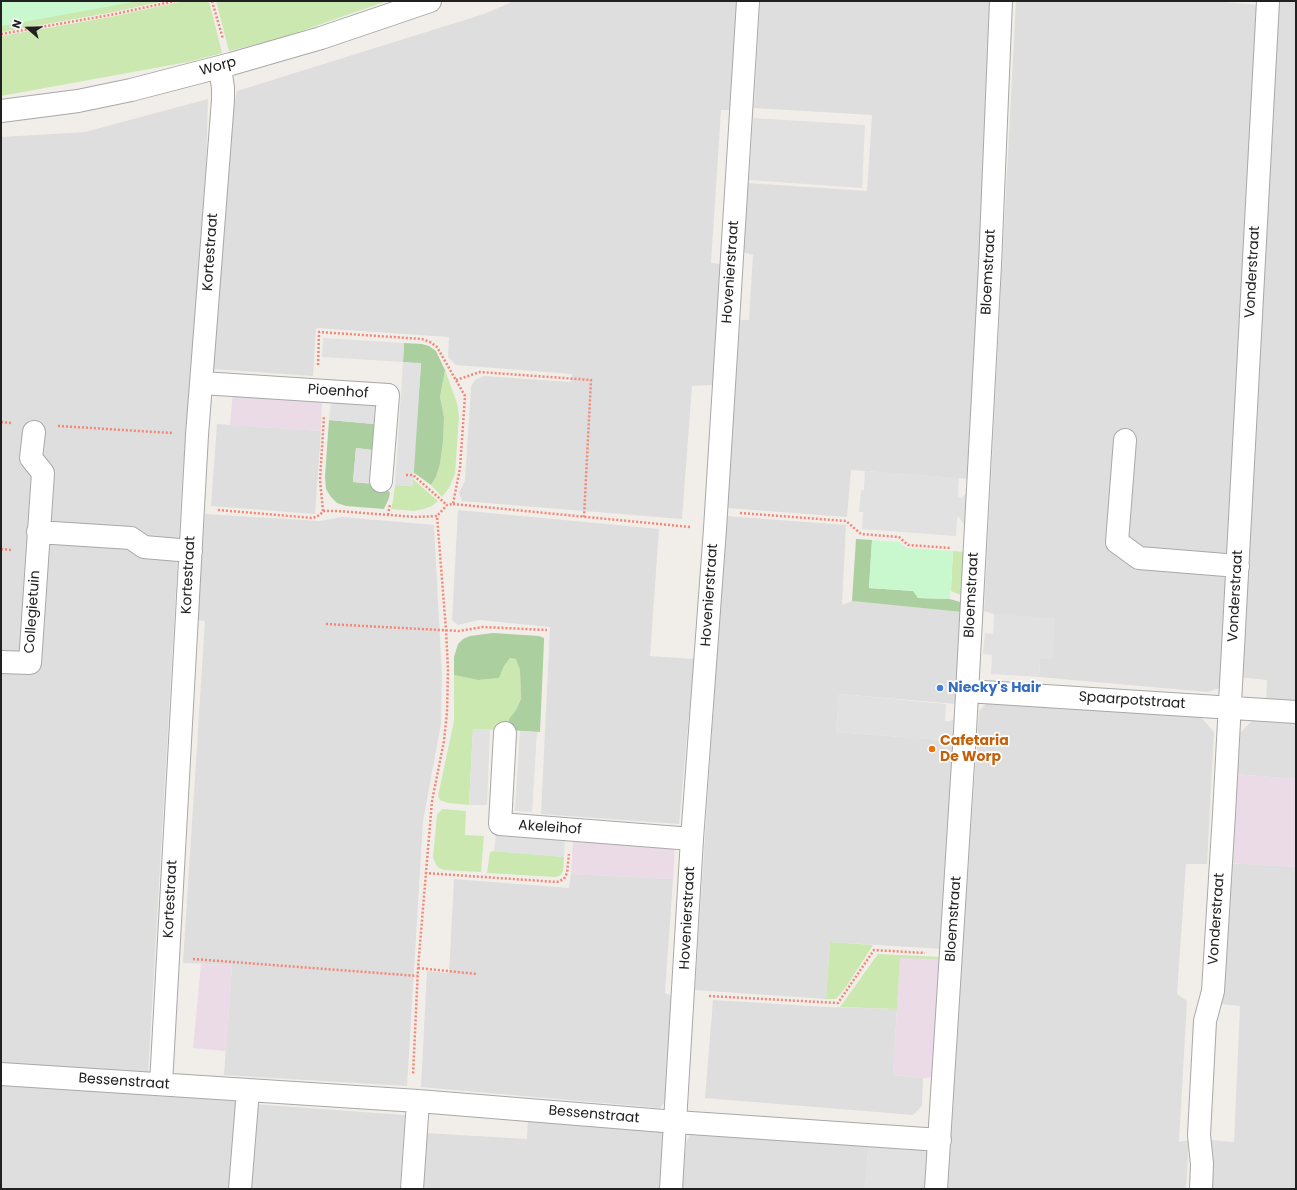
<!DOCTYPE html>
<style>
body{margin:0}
#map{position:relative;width:1297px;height:1190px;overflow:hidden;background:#f1eee9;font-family:Poppins,sans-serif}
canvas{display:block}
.frame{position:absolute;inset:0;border:2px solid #212121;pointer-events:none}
.north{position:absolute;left:8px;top:8px;width:40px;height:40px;-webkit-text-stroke:3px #fff;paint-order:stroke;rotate:290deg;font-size:11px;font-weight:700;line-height:16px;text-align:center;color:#212121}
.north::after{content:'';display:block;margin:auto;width:14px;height:18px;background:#212121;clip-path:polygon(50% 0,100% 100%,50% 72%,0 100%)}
</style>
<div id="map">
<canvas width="1297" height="1190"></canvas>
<div class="frame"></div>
<div class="north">N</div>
</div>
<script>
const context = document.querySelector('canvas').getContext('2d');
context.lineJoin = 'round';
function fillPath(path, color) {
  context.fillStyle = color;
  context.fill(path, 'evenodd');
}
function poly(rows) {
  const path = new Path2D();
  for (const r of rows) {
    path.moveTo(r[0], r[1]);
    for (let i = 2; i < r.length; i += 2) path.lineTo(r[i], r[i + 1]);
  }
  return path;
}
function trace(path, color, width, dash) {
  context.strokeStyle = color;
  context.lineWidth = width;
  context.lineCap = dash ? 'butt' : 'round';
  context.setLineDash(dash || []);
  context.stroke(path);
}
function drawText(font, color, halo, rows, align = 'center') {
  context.font = font + ' Poppins,sans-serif';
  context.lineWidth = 3.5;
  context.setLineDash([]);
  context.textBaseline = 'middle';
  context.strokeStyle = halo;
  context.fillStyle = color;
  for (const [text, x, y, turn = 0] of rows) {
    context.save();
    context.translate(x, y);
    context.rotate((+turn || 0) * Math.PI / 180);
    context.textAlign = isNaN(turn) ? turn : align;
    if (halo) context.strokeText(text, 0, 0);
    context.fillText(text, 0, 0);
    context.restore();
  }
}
fillPath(poly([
 [514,1,746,1,734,45,733,110,721,110,711,263,721,264,713,385,692,386,682,519,462,501,459,493,465,480,471,387,475,380,484,376,571,382,572,374,456,365,448,357,449,337,316,328,313,376,213,369,223,159,237,91,484,14],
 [760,1,992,1,969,479,851,470,847,517,727,508,740,320,749,320,753,255,743,252,748,183,867,191,872,115,754,108],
 [1016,1,1209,1,1261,5,1220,688,1208,692,1039,677,1040,658,1052,659,994,614,984,611],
 [1278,1,1296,1,1296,703,1266,701,1267,680,1238,677],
 [208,99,206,167,182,484,148,1075,1,1065,1,137,85,132],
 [217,424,321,431,315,514,211,506],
 [458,510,659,529,650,656,694,659,679,824,541,814,550,627,479,620,458,625,452,620],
 [205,514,320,521,342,517,434,525,442,677,441,724,423,821,407,1086,224,1075,232,965,183,963,205,621,197,620],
 [726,516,846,525,842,605,852,601,962,612,956,704,839,694,836,732,956,741,942,949,830,942,826,999,695,990],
 [987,702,1201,717,1214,732,1207,864,1186,864,1177,994,1187,1001,1179,1142,1189,1140,1186,1189,946,1189,979,711],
 [1254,719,1296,722,1296,779,1235,774,1237,736],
 [1229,863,1296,867,1296,1189,1208,1189,1211,1140,1234,1142,1240,1006,1220,1004],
 [571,874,673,879,665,993,672,996,666,1101,660,1108,421,1087,427,971,449,973,454,879,569,888],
 [713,1000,826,1007,897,1009,893,1075,923,1078,922,1106,913,1115,705,1098],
 [1,1084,238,1101,231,1189,1,1189],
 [252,1104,405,1115,400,1189,245,1189],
 [528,1118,664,1129,659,1189,421,1189,425,1133,527,1139],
 [692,1129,869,1140,865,1189,682,1189,686,1143]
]), '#dfdede');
fillPath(poly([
 [233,392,322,399,321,431,230,425],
 [1235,774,1296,779,1296,867,1229,863],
 [573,839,675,845,673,879,571,874],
 [900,957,941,959,935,1077,923,1078,893,1075],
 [201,964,232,965,226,1051,193,1048]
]), '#eadbe7');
fillPath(poly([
 [1,1,164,1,109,13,1,32],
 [184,1,209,1,222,53,188,62,1,96,1,36,110,17],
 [216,1,387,1,278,39,229,51],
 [445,370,457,403,459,417,455,474,449,488,442,497,431,485,436,477,440,464,443,442,444,417,440,397],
 [413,479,438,501,432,506,424,509,414,511,391,509,393,501,395,485,412,486],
 [953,551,965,552,963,596,951,591],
 [510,658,517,659,520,670,521,699,516,710,509,719,507,730,473,729,469,805,448,803,440,800,438,796,454,721,454,675,478,680,499,678,504,666],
 [443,809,466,811,465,835,484,836,481,872,444,870,439,868,436,865,433,857,437,815,441,810],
 [494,851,564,857,563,871,561,875,556,877,487,873,490,852],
 [830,942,873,945,846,987,836,999,826,999],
 [878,954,942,957,941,959,900,958,897,1009,840,1007]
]), '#cbe8b1');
fillPath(poly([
 [404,343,422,344,429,346,436,351,445,370,440,397,444,417,443,442,440,464,436,477,431,485,413,472,421,364,403,362],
 [329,420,374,424,372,450,356,448,353,482,383,485,390,493,389,498,384,509,346,506,337,503,331,497,326,489,325,476],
 [856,539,872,540,869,588,914,591,918,598,950,599,963,603,962,612,852,601],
 [493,633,539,636,544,638,544,641,540,732,507,730,509,719,516,710,521,699,520,670,516,659,510,658,504,666,499,678,478,680,454,675,454,657,458,644,463,639,470,636]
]), '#accf9f');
fillPath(poly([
 [1,1,139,1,1,26],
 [872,540,899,542,906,548,953,551,950,599,918,598,913,591,869,588]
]), '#c9f8ce');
fillPath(poly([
 [753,118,865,125,862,188,749,180],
 [323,338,404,343,403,362,421,363,413,486,395,485,403,362,322,357],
 [331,401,375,405,374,424,329,420],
 [356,448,372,450,369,483,353,482],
 [865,471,959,478,958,497,962,498,969,490,967,529,959,517,957,518,956,536,862,529,863,512,859,512,861,490,864,490],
 [994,614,1055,618,1053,659,1040,658,1039,677,991,674,992,655,983,654,984,644,985,633,993,634],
 [839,694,946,704,945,721,951,721,957,716,956,741,836,732],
 [473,729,490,729,487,805,469,805],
 [520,731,537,732,532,812,515,811],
 [496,833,565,839,564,857,494,851],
 [869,1140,938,1146,934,1189,865,1189]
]), '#e1e1e1');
const minor = poly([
 [1,111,78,101,131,90,231,64,321,38,430,1],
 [202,383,388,395,381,481],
 [1125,440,1117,542,1139,558,1238,566],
 [38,532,131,538,144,547,191,551],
 [1,662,30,663,43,473,31,458,34,432],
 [967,691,1296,712],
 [505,733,500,824,692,839],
 [1,1074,418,1101,676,1122,940,1140],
 [161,1084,197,435,223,100,223,88,220,67],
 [240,1189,248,1090],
 [412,1189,418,1101],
 [671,1189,692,839,715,529,748,1],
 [936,1189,965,731,990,265,1001,1],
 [1201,1189,1202,1164,1199,1135,1205,1021,1213,991,1224,814,1268,1]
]);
trace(minor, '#a8a8a8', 24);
trace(poly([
 [212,1,223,39],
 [1,34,110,15,175,1],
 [318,365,319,332,422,339,430,342,437,347,465,396,460,468,453,504,447,505,437,516],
 [456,380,480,372,591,380,584,517],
 [1,422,11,423],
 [58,426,172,433],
 [406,475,413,475,447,505],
 [453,504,690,527],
 [218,510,313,518,320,515,323,511,337,511,416,517,437,516,446,630,448,670,447,712,444,741,432,801,418,968,413,1075],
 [323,511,320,480,324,416],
 [740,513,846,521,861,534,899,537,908,545,950,548],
 [388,515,390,504],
 [1,549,12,550],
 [326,624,459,631,483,627,547,630],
 [425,873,557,882,564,879,567,873,569,854],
 [193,959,418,976],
 [418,968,477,974],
 [709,996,838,1003,874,950,925,953]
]), '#f48676', 2.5, [2, 2]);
trace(minor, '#fff', 22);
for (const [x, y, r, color] of [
 [940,688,4,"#3f7fe0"],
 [932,749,4,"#e8710a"]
]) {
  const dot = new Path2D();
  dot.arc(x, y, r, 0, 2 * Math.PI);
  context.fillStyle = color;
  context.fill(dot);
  trace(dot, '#fff', 1.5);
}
drawText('14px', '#212121', '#fff', [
 ["Worp",218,67,-15],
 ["Kortestraat",211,252,-86],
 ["Hovenierstraat",731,272,-86],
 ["Bloemstraat",989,272,-87],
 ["Vonderstraat",1253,272,-87],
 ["Pioenhof",338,392,4],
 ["Kortestraat",189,575,-87],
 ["Hovenierstraat",710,595,-86],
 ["Bloemstraat",972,595,-87],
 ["Vonderstraat",1236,596,-87],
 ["Collegietuin",33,612,-86],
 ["Spaarpotstraat",1132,701,4],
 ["Akeleihof",550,828,4],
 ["Kortestraat",171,899,-87],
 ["Hovenierstraat",688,918,-87],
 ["Bloemstraat",954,919,-86],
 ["Vonderstraat",1217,919,-86],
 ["Bessenstraat",124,1082,4],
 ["Bessenstraat",594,1115,5]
]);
drawText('bold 14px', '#366cbe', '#fff', [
 ["Niecky's Hair",948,688]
], 'left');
drawText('bold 14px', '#c56008', '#fff', [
 ["Cafetaria",940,741],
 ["De Worp",940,757]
], 'left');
</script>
